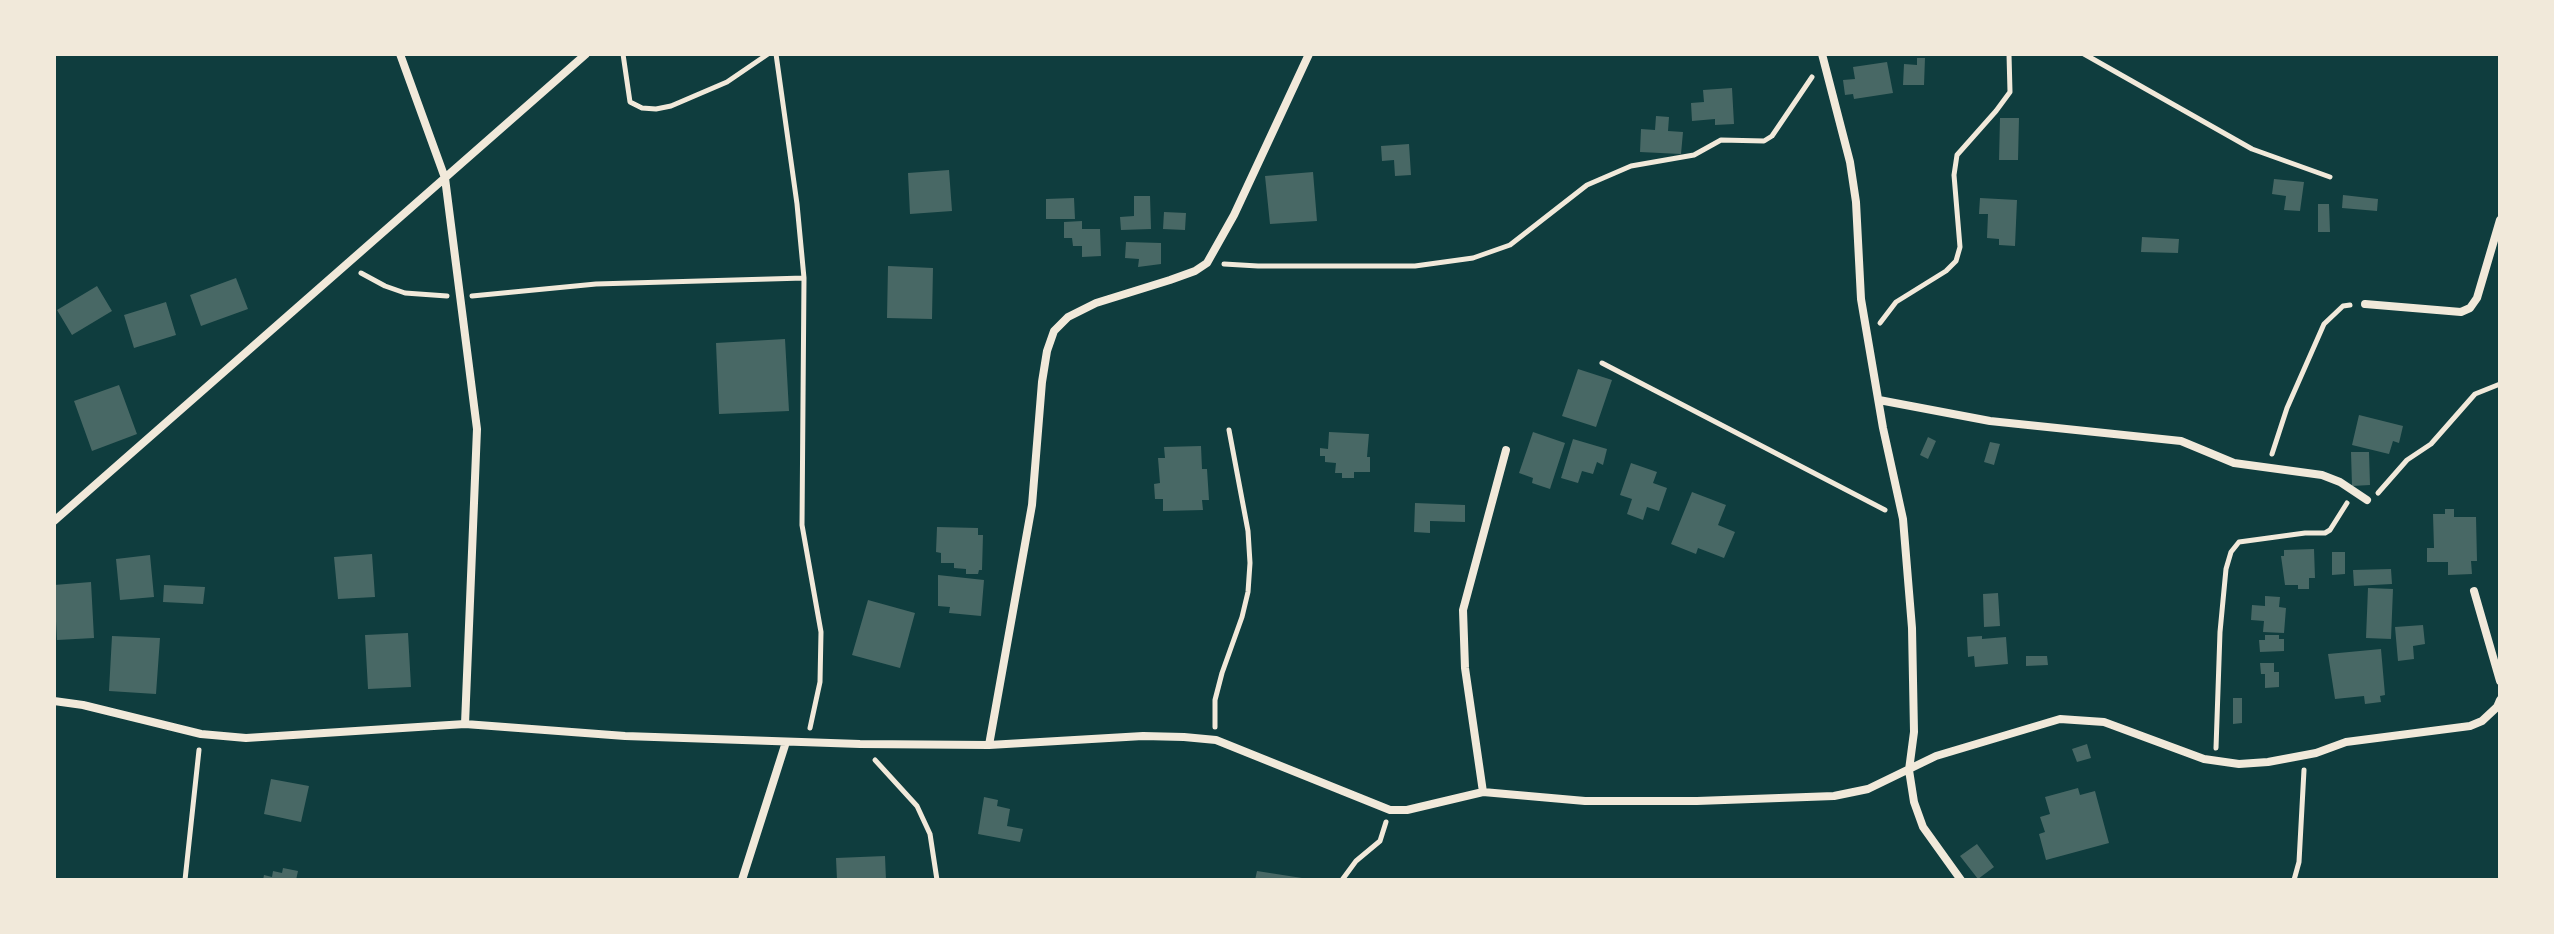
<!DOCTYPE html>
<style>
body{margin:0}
#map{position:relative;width:2554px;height:934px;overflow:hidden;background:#0f3d3e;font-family:Mulish,sans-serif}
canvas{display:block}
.frame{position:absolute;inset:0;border:56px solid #f1e9da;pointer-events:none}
</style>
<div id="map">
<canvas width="2554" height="934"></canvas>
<div class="frame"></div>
</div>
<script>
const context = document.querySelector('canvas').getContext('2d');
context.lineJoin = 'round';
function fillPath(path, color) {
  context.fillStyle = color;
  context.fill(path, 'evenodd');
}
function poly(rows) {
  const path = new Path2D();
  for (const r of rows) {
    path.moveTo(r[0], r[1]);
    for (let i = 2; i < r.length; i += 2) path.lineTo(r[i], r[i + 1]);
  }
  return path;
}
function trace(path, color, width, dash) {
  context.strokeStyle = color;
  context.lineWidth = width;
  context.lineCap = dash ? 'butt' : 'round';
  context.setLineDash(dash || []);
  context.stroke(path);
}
fillPath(poly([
 [1917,58,1925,58,1924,85,1903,85,1904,64,1917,65],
 [1887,62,1893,93,1854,99,1853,94,1845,95,1843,80,1855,79,1853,67],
 [1732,88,1734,124,1715,125,1715,119,1692,121,1691,103,1704,102,1703,90],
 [1656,116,1669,117,1668,131,1683,132,1681,154,1640,152,1641,129,1655,130],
 [2000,118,2019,118,2018,160,1999,160],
 [1409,144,1411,175,1395,176,1394,160,1382,161,1381,146],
 [949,170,952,211,910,214,908,173],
 [1313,172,1317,221,1270,224,1265,176],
 [2274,179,2304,182,2300,211,2284,210,2286,196,2272,194],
 [2343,195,2378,199,2377,211,2342,208],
 [1134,196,1150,196,1151,229,1121,230,1120,217,1134,216],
 [1074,198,1075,219,1046,219,1046,199],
 [1980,198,2017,200,2015,246,1999,245,1999,239,1987,238,1988,214,1979,214],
 [2318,204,2329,204,2330,232,2318,232],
 [1164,212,1186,213,1185,230,1163,229],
 [1082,221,1082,229,1100,229,1101,256,1082,257,1082,246,1073,246,1072,238,1064,238,1064,222],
 [2142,237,2179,239,2178,253,2141,252],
 [1126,242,1161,243,1161,264,1138,267,1139,259,1125,258],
 [888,266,933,268,932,319,887,318],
 [236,278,248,309,201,326,190,295],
 [97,286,112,311,72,335,57,310],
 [166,302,176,335,134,348,124,315],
 [785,339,789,411,719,414,716,343],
 [1578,369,1612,380,1596,427,1562,416],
 [119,385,137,434,92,451,74,401],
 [2359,415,2403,426,2399,443,2393,441,2389,454,2352,445],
 [1329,432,1369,434,1367,457,1370,457,1370,472,1354,472,1354,478,1342,478,1342,473,1335,473,1336,463,1325,462,1325,456,1320,456,1320,448,1328,449],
 [1533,432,1565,443,1550,489,1532,483,1533,478,1519,473],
 [1928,437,1936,441,1928,459,1920,455],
 [1573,439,1607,449,1603,465,1597,462,1593,474,1582,471,1578,483,1561,478],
 [1990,442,2000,444,1994,465,1984,462],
 [1201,446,1202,469,1207,469,1209,500,1202,500,1203,510,1163,511,1163,499,1155,499,1154,484,1160,483,1158,458,1165,458,1164,447],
 [2351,452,2369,452,2370,485,2352,486],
 [1631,463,1657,472,1653,483,1667,488,1659,511,1647,507,1643,520,1627,514,1632,499,1620,495],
 [1692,492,1726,505,1718,525,1735,532,1724,558,1698,548,1696,554,1671,544],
 [1415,503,1465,505,1465,522,1430,521,1430,533,1414,532],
 [2445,509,2454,509,2454,517,2476,517,2477,561,2471,561,2472,574,2448,575,2448,562,2427,562,2427,548,2434,548,2433,514,2445,514],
 [937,527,978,528,978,535,983,535,982,570,979,570,978,574,966,574,966,569,954,568,954,563,941,563,941,553,936,552],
 [2314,549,2315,578,2309,578,2309,589,2298,589,2298,585,2285,585,2281,556,2284,556,2284,550],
 [2332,552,2345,552,2345,574,2332,575],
 [372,554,375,597,338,599,334,557],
 [150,555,154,597,120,600,116,559],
 [2391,569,2392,584,2354,586,2353,570],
 [938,575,984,580,981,616,949,613,950,607,938,606],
 [91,582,94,638,57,640,54,585],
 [164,585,205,587,203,604,163,602],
 [2368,588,2393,589,2391,639,2366,638],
 [1998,593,2000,626,1984,627,1983,594],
 [2265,596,2280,597,2279,607,2286,608,2284,633,2263,632,2264,621,2251,620,2252,605,2265,606],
 [868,600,915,613,900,668,852,655],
 [2423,625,2425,644,2413,646,2414,659,2398,661,2395,627],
 [408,633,411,687,368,689,365,635],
 [2265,635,2279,635,2279,639,2284,639,2284,651,2260,652,2259,640,2265,640],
 [112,636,160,638,156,694,109,691],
 [1982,636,1982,639,2006,637,2008,664,1975,667,1974,656,1968,657,1967,637],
 [2381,649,2385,695,2380,696,2381,702,2365,704,2364,696,2335,699,2328,654],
 [2026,656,2047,656,2048,665,2026,666],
 [2260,663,2274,663,2274,672,2279,672,2279,687,2265,688,2265,674,2261,674],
 [2233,698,2242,698,2242,723,2233,724],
 [2087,744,2091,758,2077,762,2072,749],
 [271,779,309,786,301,822,264,814],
 [2078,788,2080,795,2095,791,2109,843,2046,860,2039,834,2045,832,2040,817,2050,814,2045,797],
 [984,797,998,800,997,806,1010,809,1007,826,1023,829,1020,842,978,834],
 [1977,844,1994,867,1978,879,1960,856],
 [885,856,886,880,837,880,836,858],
 [283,868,298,871,296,880,263,880,264,875,272,877,273,871,282,873],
 [1257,871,1302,878,1302,880,1255,880]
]), '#486865');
trace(poly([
 [623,54,630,102,642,108,656,109,671,106,727,82,768,54],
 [776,54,797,204,804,278,802,525,821,632,820,682,810,728],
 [2084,54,2252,149,2330,177],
 [1224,264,1258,266,1415,266,1473,258,1510,245,1587,185,1631,166,1694,155,1721,140,1764,141,1772,136,1812,77],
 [361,273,385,286,405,293,447,296],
 [472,296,596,284,804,278],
 [1880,323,1896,302,1946,271,1956,261,1960,247,1954,175,1957,155,1996,111,2010,92,2009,54],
 [1602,363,1885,510],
 [2272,454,2287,408,2324,324,2343,306,2350,305],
 [2378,493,2407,460,2431,444,2475,394,2500,384],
 [1215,727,1215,700,1222,673,1242,617,1248,592,1250,563,1248,531,1229,430],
 [2216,748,2220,632,2226,569,2231,552,2239,542,2305,533,2325,533,2330,530,2347,503],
 [875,760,917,806,930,834,937,880],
 [185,880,199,750],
 [1342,880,1356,861,1380,841,1386,822],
 [2294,880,2299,862,2304,770]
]), '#f1e9da', 5);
trace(poly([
 [400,54,445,178,477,429,465,724],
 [1822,54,1850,162,1856,202,1861,299,1883,428,1903,519,1912,628,1914,732,1909,770,1914,802,1923,827,1961,880],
 [2365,304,2461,312,2470,308,2477,298,2500,220],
 [1879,400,1990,421,2181,441,2234,463,2322,475,2340,482,2367,500],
 [54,521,586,54],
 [2474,591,2500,681],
 [54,701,83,705,201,734,246,738,465,724,625,736,860,744,989,745,1143,736,1184,737,1216,740,1390,810,1407,810,1483,792,1585,801,1697,801,1834,796,1868,789,1936,756,2060,719,2104,722,2204,759,2239,764,2268,762,2316,753,2346,742,2470,726,2482,721,2497,707,2500,700],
 [989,745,1032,505,1042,382,1047,351,1054,331,1068,317,1096,303,1170,280,1195,271,1207,263,1234,215,1309,54],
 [1483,792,1465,668,1463,610,1506,450],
 [742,880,786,742]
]), '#f1e9da', 8);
</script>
